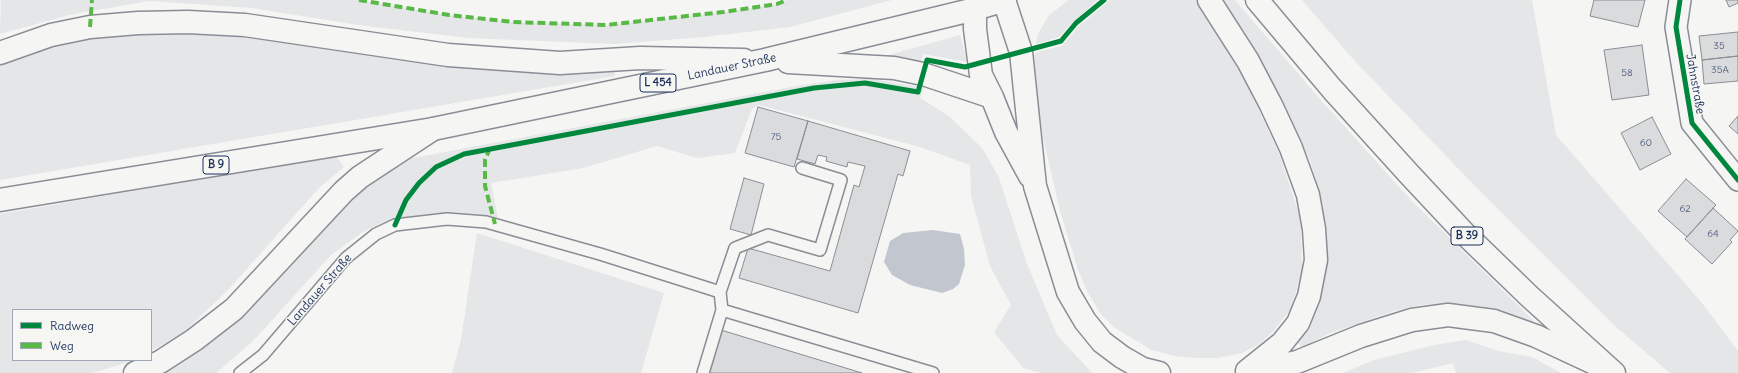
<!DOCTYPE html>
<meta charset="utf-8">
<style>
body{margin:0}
#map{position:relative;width:1738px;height:373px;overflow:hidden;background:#f5f5f3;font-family:Delius,sans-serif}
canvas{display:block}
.legend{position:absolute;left:12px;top:309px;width:140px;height:52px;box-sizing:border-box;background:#f6f6f2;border:1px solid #9ea6b7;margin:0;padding:5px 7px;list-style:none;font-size:12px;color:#1b2f5e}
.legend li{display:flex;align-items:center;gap:8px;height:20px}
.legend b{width:20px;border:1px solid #9ea6b7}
</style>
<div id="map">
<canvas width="1738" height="373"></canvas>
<ul class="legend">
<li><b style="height:5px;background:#00873e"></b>Radweg</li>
<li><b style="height:5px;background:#58b947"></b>Weg</li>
</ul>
</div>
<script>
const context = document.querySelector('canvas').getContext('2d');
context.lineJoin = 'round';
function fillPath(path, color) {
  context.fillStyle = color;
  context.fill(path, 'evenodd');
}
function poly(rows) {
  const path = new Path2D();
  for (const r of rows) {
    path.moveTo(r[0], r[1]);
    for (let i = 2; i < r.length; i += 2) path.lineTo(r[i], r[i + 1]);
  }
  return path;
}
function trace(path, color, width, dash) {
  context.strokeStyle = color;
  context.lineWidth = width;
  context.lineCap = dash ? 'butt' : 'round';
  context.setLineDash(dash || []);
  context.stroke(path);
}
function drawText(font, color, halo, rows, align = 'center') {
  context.font = font + ' Delius,sans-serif';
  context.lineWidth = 3;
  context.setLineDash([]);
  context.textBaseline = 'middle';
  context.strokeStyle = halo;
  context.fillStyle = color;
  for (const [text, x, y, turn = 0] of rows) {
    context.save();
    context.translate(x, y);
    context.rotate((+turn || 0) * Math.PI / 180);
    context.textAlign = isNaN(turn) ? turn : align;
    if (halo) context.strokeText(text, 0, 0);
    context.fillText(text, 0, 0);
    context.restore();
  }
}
fillPath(poly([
 [1,0,359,0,449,15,513,22,606,25,723,12,777,4,787,0,892,0,790,27,703,37,615,44,468,38,358,25,252,8,149,1,69,15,0,34],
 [1069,0,1098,0,1075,20,1059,37,1036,44,1038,34,1049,15],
 [1110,0,1196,0,1246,82,1280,156,1301,220,1302,269,1291,309,1271,334,1258,345,1242,353,1218,358,1196,358,1175,356,1152,350,1115,328,1100,313,1088,293,1078,270,1060,211,1042,133,1037,107,1034,56,1037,52,1062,46,1078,27],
 [1223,0,1235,0,1320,99,1411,200,1534,321,1531,323,1510,314,1484,307,1453,303,1421,305,1394,311,1328,334,1302,348,1298,343,1310,324,1319,301,1326,269,1326,233,1321,198,1310,160,1288,112,1245,33],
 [1302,0,1532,0,1556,135,1702,303,1738,351,1738,373,1670,373,1615,326,1473,184,1353,59],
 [121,32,201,33,277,41,418,61,614,68,615,76,0,180,0,62,71,41],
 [960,35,967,62,923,54,920,64,889,60,889,55],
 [873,79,924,88,920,98,949,116,983,149,999,178,1027,264,1057,335,1092,373,1041,373,1023,368,994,332,1011,305,990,266,971,196,970,165,920,147,759,105,752,109,735,153,697,158,657,146,583,168,491,183,498,218,453,213,406,217,381,223,363,232,331,255,253,341,216,373,161,373,223,332,307,240,357,192,413,158,802,85,836,80],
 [336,156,344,167,319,188,228,290,184,332,151,351,151,310,13,310,13,360,135,360,92,373,0,373,0,214],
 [477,233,664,293,641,373,452,373,461,340],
 [1466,340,1498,351,1532,357,1561,373,1456,373,1453,363,1412,373,1343,373,1374,360,1434,345]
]), '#e4e6e7');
fillPath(poly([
 [933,230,960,234,964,249,965,265,959,284,953,289,942,293,910,285,892,275,884,262,890,241,903,233]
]), '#c1c6cf');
const building = poly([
 [1594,0,1645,0,1638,27,1590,16,1594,0],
 [1726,0,1738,0,1738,3,1729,7,1726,0],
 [1738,32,1738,56,1702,60,1699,36,1738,32],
 [1642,45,1649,95,1612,100,1604,50,1642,45],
 [1738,56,1738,81,1704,84,1702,60,1738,56],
 [758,107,808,121,794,167,745,153,758,107],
 [1738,116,1738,134,1729,126,1738,116],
 [1652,117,1671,154,1640,170,1621,133,1652,117],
 [808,121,910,151,903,176,898,174,858,313,739,278,748,248,830,271,854,185,859,187,865,166,848,162,847,167,826,161,827,157,818,155,815,164,797,159,808,121],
 [744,178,764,184,751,235,730,229,744,178],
 [1686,179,1716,205,1687,237,1658,211,1686,179],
 [1713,208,1738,231,1730,240,1732,242,1712,264,1685,239,1713,208],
 [721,330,862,373,708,373,721,330]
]);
fillPath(building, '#dadbdc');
trace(building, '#898d95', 1);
const service = poly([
 [720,292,722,310,933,373],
 [240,373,263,355,346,258,376,234,395,225,447,219,486,222,600,254,720,292,735,248,768,235,820,250,841,180,802,168],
 [703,373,722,310]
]);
const minor = poly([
 [1680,0,1676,27,1692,123,1738,180]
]);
const secondary = poly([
 [0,53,51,35,90,27,138,23,188,22,245,25,448,55,560,63,640,58,744,60],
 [135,373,160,362,194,340,234,309,344,191,360,177,433,129]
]);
const primary = poly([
 [1004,0,1021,52,1035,186,1068,292,1085,321,1102,342,1122,357,1143,369,1159,373],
 [1209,0,1248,61,1271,105,1291,148,1308,195,1314,229,1316,260,1309,296,1298,323,1282,343,1247,371],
 [1257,0,1332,89,1409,174,1466,235,1529,296,1614,373],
 [975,9,975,29,981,75,992,97,1006,132,1030,176],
 [788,62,894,68,923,74,992,97],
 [0,200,433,129,765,60,975,9,1005,0],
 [1250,371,1297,362,1361,336,1412,320,1448,315,1494,321,1536,336,1594,363]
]);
trace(service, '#898d95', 14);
trace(minor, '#898d95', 24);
trace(secondary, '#898d95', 25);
trace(primary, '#898d95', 25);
trace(service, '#f5f5f3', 11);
trace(minor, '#f5f5f3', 21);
trace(secondary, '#f5f5f3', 22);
trace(primary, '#f5f5f3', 22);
trace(poly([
 [359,0,449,15,513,22,606,25,723,12,777,4,787,0],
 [90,27,92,0],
 [490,148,485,160,485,186,495,224]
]), '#58b947', 4, [8, 4]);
trace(poly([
 [1680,0,1676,27,1692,123,1738,180],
 [395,225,406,200,419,183,436,167,464,154,814,88,865,83,918,92,927,60,965,67,1061,41,1076,23,1104,0]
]), '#00873e', 5);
drawText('10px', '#4b5a7e', null, [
 ["35",1719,46],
 ["35A",1720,70],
 ["58",1627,73],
 ["75",776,137],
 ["60",1646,143],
 ["62",1685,209],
 ["64",1713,234]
]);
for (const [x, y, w] of [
 [658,83,36],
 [216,165,26],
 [1467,236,32]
]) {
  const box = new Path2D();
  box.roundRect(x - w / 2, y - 9, w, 18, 3);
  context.fillStyle = '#f6f6f2';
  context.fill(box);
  trace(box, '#1b2f5e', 1);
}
drawText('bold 11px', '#1b2f5e', null, [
 ["L 454",658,83],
 ["B 9",216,165],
 ["B 39",1467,236]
]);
drawText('12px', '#1b2f5e', '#f6f6f2', [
 ["Landauer Straße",732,67,-12],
 ["Jahnstraße",1695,84,80],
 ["Landauer Straße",320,290,-49]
]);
</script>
